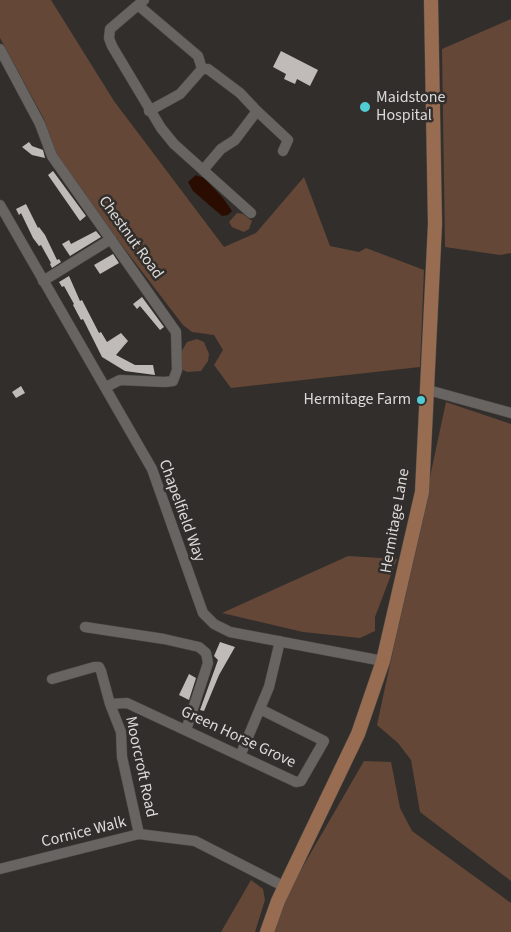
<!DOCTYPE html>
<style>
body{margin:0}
canvas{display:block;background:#312e2c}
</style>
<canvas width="511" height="932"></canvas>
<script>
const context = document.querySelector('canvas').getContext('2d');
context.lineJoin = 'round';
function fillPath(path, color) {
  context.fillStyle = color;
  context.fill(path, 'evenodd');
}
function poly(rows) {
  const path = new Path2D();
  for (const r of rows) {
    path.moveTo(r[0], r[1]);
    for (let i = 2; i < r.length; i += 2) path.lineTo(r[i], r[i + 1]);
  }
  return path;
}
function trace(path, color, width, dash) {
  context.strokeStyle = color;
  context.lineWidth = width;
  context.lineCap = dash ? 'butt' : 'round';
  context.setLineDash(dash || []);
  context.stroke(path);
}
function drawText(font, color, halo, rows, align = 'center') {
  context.font = font + ' "Source Sans 3",sans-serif';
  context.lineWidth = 5;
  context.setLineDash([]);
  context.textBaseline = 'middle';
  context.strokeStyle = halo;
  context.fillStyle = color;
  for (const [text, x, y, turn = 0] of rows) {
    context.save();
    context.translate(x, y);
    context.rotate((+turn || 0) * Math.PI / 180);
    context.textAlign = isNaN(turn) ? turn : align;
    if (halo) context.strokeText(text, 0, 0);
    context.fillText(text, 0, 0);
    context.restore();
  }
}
fillPath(poly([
 [0,0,51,0,114,101,224,247,256,233,304,177,330,246,359,252,366,248,424,270,420,367,231,388,214,365,223,350,214,335,192,332,183,325,94,209,56,153,44,119,0,38],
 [511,19,511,253,500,255,445,247,442,49],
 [237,213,243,214,252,221,249,229,244,232,232,227,229,222],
 [197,339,204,342,209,354,208,361,201,371,187,372,181,369,180,354,187,342],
 [446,402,511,424,511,881,420,812,411,760,398,743,377,725],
 [348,556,397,559,375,617,375,631,360,638,303,632,222,613],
 [364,761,391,762,400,808,412,831,511,903,511,932,275,932,287,894],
 [251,880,263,889,265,900,255,932,221,932]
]), '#644736');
fillPath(poly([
 [196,175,204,178,223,198,232,211,228,215,222,216,193,191,188,182]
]), '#2a0d00');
fillPath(poly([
 [281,51,318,70,310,86,297,79,295,84,284,79,286,74,273,67],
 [29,142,32,146,43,150,45,158,32,155,22,147],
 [53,171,86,216,80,221,48,175],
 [26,204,38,228,39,227,45,235,57,260,59,259,61,262,52,268,50,264,51,263,41,245,39,246,33,238,21,213,19,215,16,209],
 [96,231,101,237,70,256,62,244,69,240,71,244],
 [113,254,119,263,100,274,94,265],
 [69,276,80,301,82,300,99,333,101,332,107,342,121,333,128,341,116,355,135,365,153,365,155,375,125,371,102,357,83,319,81,320,73,305,74,304,64,286,62,287,59,282],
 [142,297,164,327,160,330,140,306,137,309,133,304],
 [21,386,25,393,16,398,12,392],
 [220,642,235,647,219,675,204,711,200,710,218,660,214,656],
 [189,674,196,678,189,700,179,695]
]), '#c0bbb9');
const minor = poly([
 [144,0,110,29,109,38,112,46,161,128,174,144,251,213],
 [139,6,198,56,202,69],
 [0,49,40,124,52,156,176,332,177,370,173,381,165,382,120,380,106,387],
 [149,111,180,94,202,69,208,69,240,93,257,111,235,140,221,149,204,169],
 [257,111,288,140,283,151],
 [0,205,152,469,203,613,214,624,230,632,383,661],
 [43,281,111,239],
 [428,390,511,413],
 [85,627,164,639,199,647,206,653,208,663,186,730],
 [52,679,94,667,99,667,101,671,110,704,121,732,122,757,139,834],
 [110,704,127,703,296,782,301,781,324,741,260,709],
 [240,756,269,687,280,641],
 [0,869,139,834,195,841,285,887]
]);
const major = poly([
 [267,932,278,901,358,734,383,661,422,492,435,224,431,0]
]);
trace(minor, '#4c4947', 11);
trace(major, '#4c4947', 15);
trace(minor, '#676462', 10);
trace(major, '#986c51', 14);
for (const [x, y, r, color] of [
 [365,107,6,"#51ccd4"],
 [421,400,5,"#51ccd4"]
]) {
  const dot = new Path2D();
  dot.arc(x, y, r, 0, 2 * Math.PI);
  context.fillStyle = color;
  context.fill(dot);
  trace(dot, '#312e2c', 2);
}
drawText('16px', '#dddbda', '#312e2c', [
 ["Maidstone",376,98],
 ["Hospital",376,116],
 ["Hermitage Farm",411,400,"right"]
], 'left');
drawText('16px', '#dddbda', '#312e2c', [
 ["Chestnut Road",130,238,54],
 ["Chapelfield Way",181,511,70],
 ["Hermitage Lane",396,521,-80],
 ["Green Horse Grove",238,738,25],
 ["Moorcroft Road",140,767,78],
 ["Cornice Walk",84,833,-14]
]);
</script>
